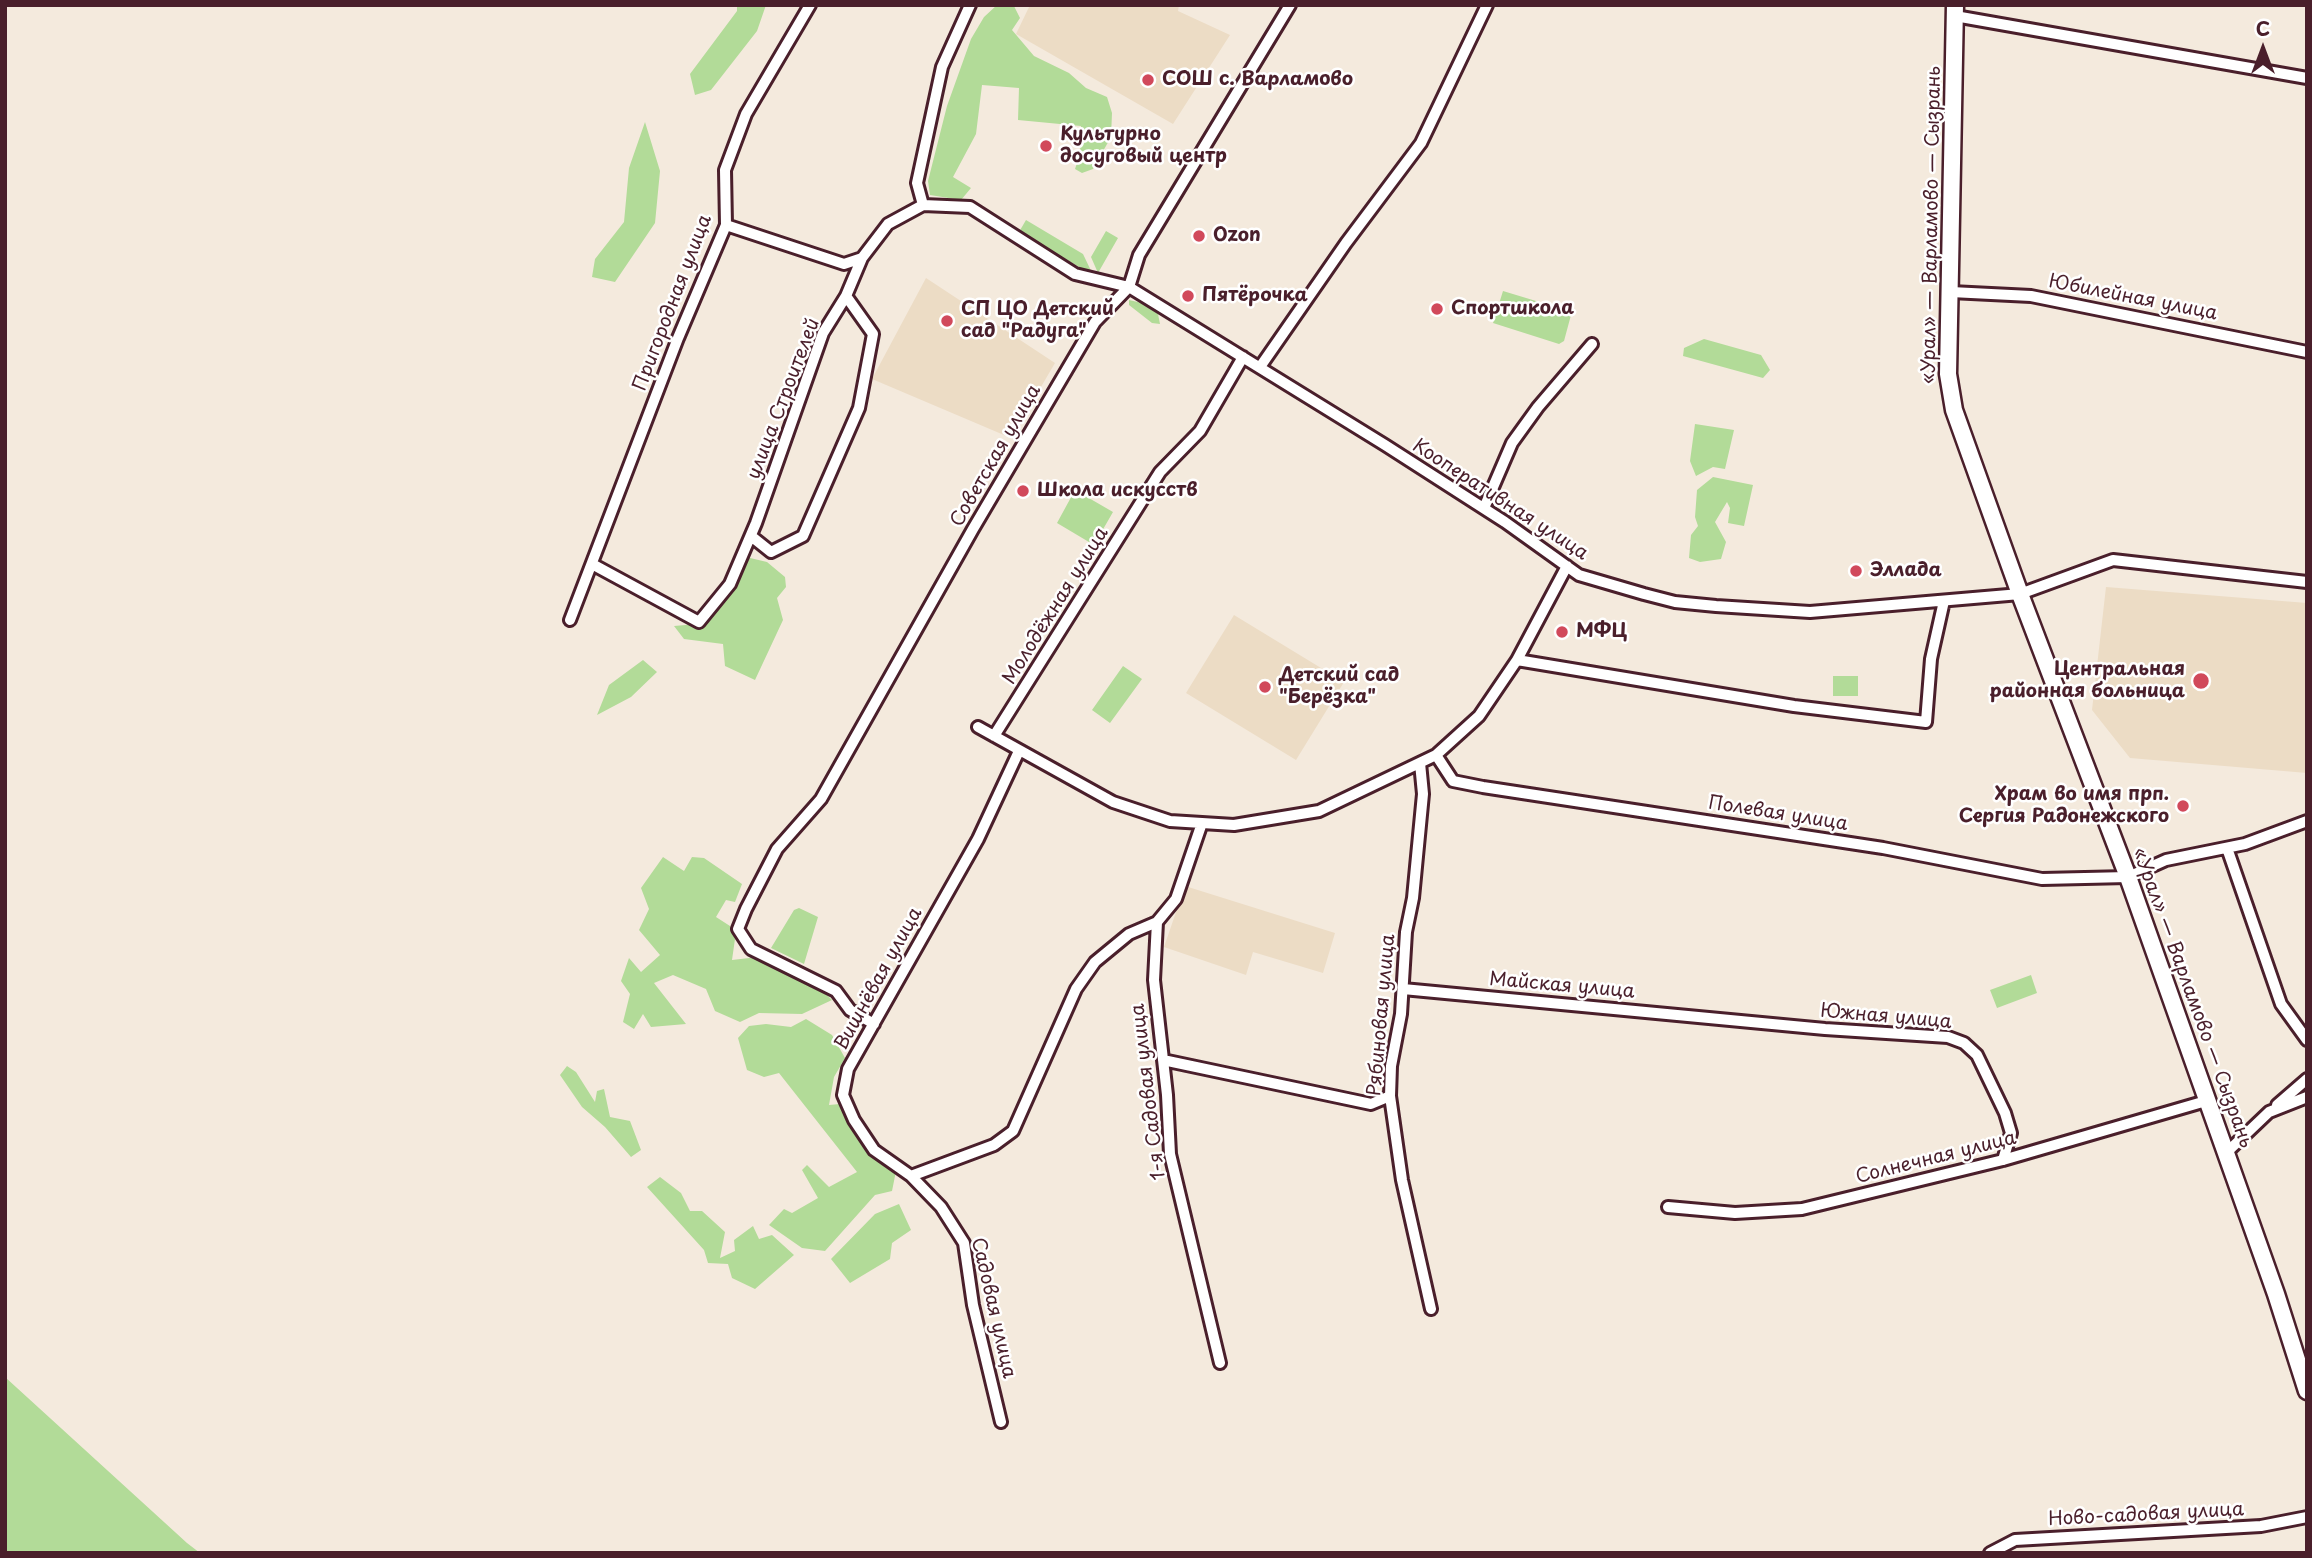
<!DOCTYPE html>
<meta charset="utf-8">
<style>
body{margin:0}
#map{position:relative;width:2312px;height:1558px;overflow:hidden;background:#f4eadd;font-family:"Playpen Sans",sans-serif}
canvas{display:block}
.frame{position:absolute;inset:0;border:7px solid #4a1f2b;pointer-events:none}
.north{position:absolute;left:2228px;top:14px;width:70px;height:70px;-webkit-text-stroke:5px #fff;paint-order:stroke;rotate:0deg;font-size:19px;font-weight:700;line-height:28px;text-align:center;color:#4a1f2b}
.north::after{content:'';display:block;margin:auto;width:24px;height:32px;background:#4a1f2b;clip-path:polygon(50% 0,100% 100%,50% 72%,0 100%)}
</style>
<div id="map">
<canvas width="2312" height="1558"></canvas>
<div class="frame"></div>
<div class="north">С</div>
</div>
<script>
const context = document.querySelector('canvas').getContext('2d');
context.lineJoin = 'round';
function fillPath(path, color) {
  context.fillStyle = color;
  context.fill(path, 'evenodd');
}
function poly(rows) {
  const path = new Path2D();
  for (const r of rows) {
    path.moveTo(r[0], r[1]);
    for (let i = 2; i < r.length; i += 2) path.lineTo(r[i], r[i + 1]);
  }
  return path;
}
function trace(path, color, width, dash) {
  context.strokeStyle = color;
  context.lineWidth = width;
  context.lineCap = dash ? 'butt' : 'round';
  context.setLineDash(dash || []);
  context.stroke(path);
}
function drawText(font, color, halo, rows, align = 'center') {
  context.font = font + ' "Playpen Sans",sans-serif';
  context.lineWidth = 5;
  context.setLineDash([]);
  context.textBaseline = 'middle';
  context.strokeStyle = halo;
  context.fillStyle = color;
  for (const [text, x, y, turn = 0] of rows) {
    context.save();
    context.translate(x, y);
    context.rotate((+turn || 0) * Math.PI / 180);
    context.textAlign = isNaN(turn) ? turn : align;
    if (halo) context.strokeText(text, 0, 0);
    context.fillText(text, 0, 0);
    context.restore();
  }
}
fillPath(poly([
 [1030,5,1179,5,1178,11,1230,35,1173,124,1016,34],
 [926,278,1055,363,1011,438,872,379],
 [2106,587,2307,603,2307,773,2130,758,2092,710],
 [1234,615,1344,682,1296,760,1186,693],
 [1185,886,1335,933,1323,973,1253,952,1246,975,1164,947]
]), '#ecdcc5');
fillPath(poly([
 [737,5,766,5,757,31,711,90,695,95,690,74,737,11],
 [997,5,1014,6,1020,18,1012,30,1034,56,1069,73,1086,88,1107,97,1112,113,1111,137,1093,169,1082,173,1075,169,1080,154,1081,126,1018,120,1019,88,982,85,976,134,953,177,971,188,961,200,930,195,928,181,947,106,971,39,984,17],
 [645,122,660,171,655,223,615,282,592,277,595,259,624,222,629,168],
 [1026,220,1083,254,1093,275,1019,232],
 [1106,231,1118,238,1098,273,1091,257],
 [1503,291,1569,311,1571,315,1564,341,1559,344,1493,323],
 [1129,300,1142,303,1158,314,1160,324,1152,323,1129,305],
 [1704,339,1761,355,1770,370,1763,378,1683,356,1684,348],
 [1695,424,1734,430,1725,469,1713,467,1696,476,1690,461],
 [1713,477,1753,485,1744,526,1728,523,1730,508,1727,502,1715,522,1726,542,1721,559,1700,562,1689,558,1691,535,1698,526,1695,517,1697,490],
 [1075,490,1113,512,1094,545,1057,523],
 [746,557,767,562,785,577,786,587,777,598,783,620,755,680,725,666,723,644,684,639,674,626,697,624,731,592],
 [643,660,657,672,631,697,597,715,609,685],
 [1123,666,1142,679,1110,723,1092,710],
 [1833,676,1858,676,1858,696,1833,696],
 [663,857,684,871,692,857,704,858,742,884,735,902,726,900,716,917,730,926,735,939,732,960,758,957,816,984,832,1000,802,1014,759,1013,740,1022,715,1011,706,989,673,975,654,983,686,1024,651,1027,643,1014,634,1029,623,1022,630,994,621,981,629,958,641,972,660,955,639,930,649,909,641,888],
 [799,908,818,917,804,964,771,948,794,910],
 [2031,975,2037,993,1997,1008,1990,990],
 [806,1019,832,1035,845,1058,834,1077,829,1105,840,1104,873,1155,896,1171,892,1191,875,1195,825,1251,802,1248,769,1225,784,1209,792,1213,818,1198,802,1170,807,1165,829,1187,857,1172,779,1073,764,1077,747,1070,738,1038,749,1026,766,1024,791,1027],
 [567,1066,576,1072,595,1102,597,1091,604,1089,610,1117,630,1121,641,1150,631,1157,605,1127,582,1107,560,1075],
 [660,1177,681,1193,690,1211,702,1211,725,1232,720,1258,735,1251,734,1240,753,1226,759,1239,772,1235,794,1255,755,1289,732,1278,728,1264,708,1263,704,1250,647,1187],
 [899,1204,911,1230,892,1243,890,1259,850,1283,831,1259,875,1214],
 [5,1377,187,1543,200,1553,5,1553]
]), '#b2db98');
const minor = poly([
 [1955,16,2307,78],
 [923,205,970,207,1075,274,1129,287,1385,445,1505,522,1579,575,1644,594,1675,602,1716,606,1810,612,2020,594,2113,560,2307,582],
 [726,225,844,264,862,258],
 [1951,292,2031,296,2307,352],
 [1260,367,1346,243,1421,143,1487,5],
 [1484,508,1512,443,1538,407,1592,344],
 [751,536,771,552,803,536,859,408,873,334,846,296],
 [592,564,699,622,730,584,756,523,823,333,846,296,862,258,888,224,923,205,917,183,942,67,970,5],
 [570,620,678,338,726,225,725,170,746,114,810,5],
 [1517,660,1794,706,1926,722,1931,659,1944,601],
 [978,727,1113,802,1170,821,1234,825,1319,811,1436,755,1479,716,1517,660,1567,566],
 [994,736,1160,472,1200,431,1243,357],
 [1436,755,1453,781,1483,787,1883,848,2042,879,2128,877,2166,860,2245,844,2307,821],
 [1420,763,1423,794,1413,898,1406,932,1401,1014,1391,1066,1390,1096,1402,1180,1431,1309],
 [1202,823,1176,899,1157,922,1154,980,1167,1095,1170,1154,1220,1363],
 [2227,848,2281,1004,2307,1040],
 [1403,989,1825,1029,1948,1037,1964,1043,1977,1055,2005,1113,2011,1133,2003,1160],
 [874,1024,850,1010,836,991,751,949,738,929,746,909,777,849,821,799,973,529,1095,322,1129,287,1139,255,1290,5],
 [1163,1060,1371,1104,1390,1096],
 [2277,1105,2307,1079],
 [2225,1154,2269,1112,2307,1097],
 [911,1176,994,1145,1013,1131,1076,989,1095,962,1129,934,1157,922],
 [1668,1207,1735,1213,1802,1209,2003,1160,2206,1101],
 [1001,1422,973,1305,964,1243,941,1207,911,1176,874,1150,854,1120,843,1095,848,1069,978,839,1019,751],
 [1990,1553,2015,1540,2261,1526,2307,1517]
]);
const secondary = poly([
 [1955,5,1948,374,1954,410,2020,594,2128,877,2276,1294,2307,1391]
]);
trace(minor, '#4a1f2b', 16);
trace(secondary, '#4a1f2b', 21);
trace(minor, '#fff', 10);
trace(secondary, '#fff', 16);
for (const [x, y, r, color] of [
 [1148,80,7,"#d1495b"],
 [1046,146,7,"#d1495b"],
 [1199,236,7,"#d1495b"],
 [1188,296,7,"#d1495b"],
 [1437,309,7,"#d1495b"],
 [947,321,7,"#d1495b"],
 [1023,491,7,"#d1495b"],
 [1856,571,7,"#d1495b"],
 [1562,632,7,"#d1495b"],
 [2201,681,9,"#d1495b"],
 [1265,687,7,"#d1495b"],
 [2183,806,7,"#d1495b"]
]) {
  const dot = new Path2D();
  dot.arc(x, y, r, 0, 2 * Math.PI);
  context.fillStyle = color;
  context.fill(dot);
  trace(dot, '#fff', 2.5);
}
drawText('bold 19px', '#4a1f2b', '#fff', [
 ["СОШ с. Варламово",1162,80],
 ["Культурно",1060,135],
 ["досуговый центр",1060,157],
 ["Ozon",1213,236],
 ["Пятёрочка",1202,296],
 ["Спортшкола",1451,309],
 ["СП ЦО Детский",961,310],
 ["сад \"Радуга\"",961,332],
 ["Школа искусств",1037,491],
 ["Эллада",1870,571],
 ["МФЦ",1576,632],
 ["Центральная",2185,670,"right"],
 ["районная больница",2185,692,"right"],
 ["Детский сад",1279,676],
 ["\"Берёзка\"",1279,698],
 ["Храм во имя прп.",2169,795,"right"],
 ["Сергия Радонежского",2169,817,"right"]
], 'left');
drawText('19px', '#4a1f2b', '#fff', [
 ["«Урал» — Варламово — Сызрань",1932,225,-89],
 ["Юбилейная улица",2133,298,11],
 ["Пригородная улица",673,303,-69],
 ["улица Строителей",784,399,-69],
 ["Советская улица",996,456,-60],
 ["Кооперативная улица",1500,500,33],
 ["Молодёжная улица",1056,606,-58],
 ["Полевая улица",1778,814,9],
 ["Вишнёвая улица",879,979,-61],
 ["Майская улица",1562,986,5],
 ["«Урал» — Варламово — Сызрань",2192,998,70],
 ["Рябиновая улица",1382,1015,-85],
 ["Южная улица",1886,1017,5],
 ["1-я Садовая улица",1149,1092,-97],
 ["Солнечная улица",1936,1158,-14],
 ["Садовая улица",993,1308,77],
 ["Ново-садовая улица",2146,1515,-3]
]);
</script>
